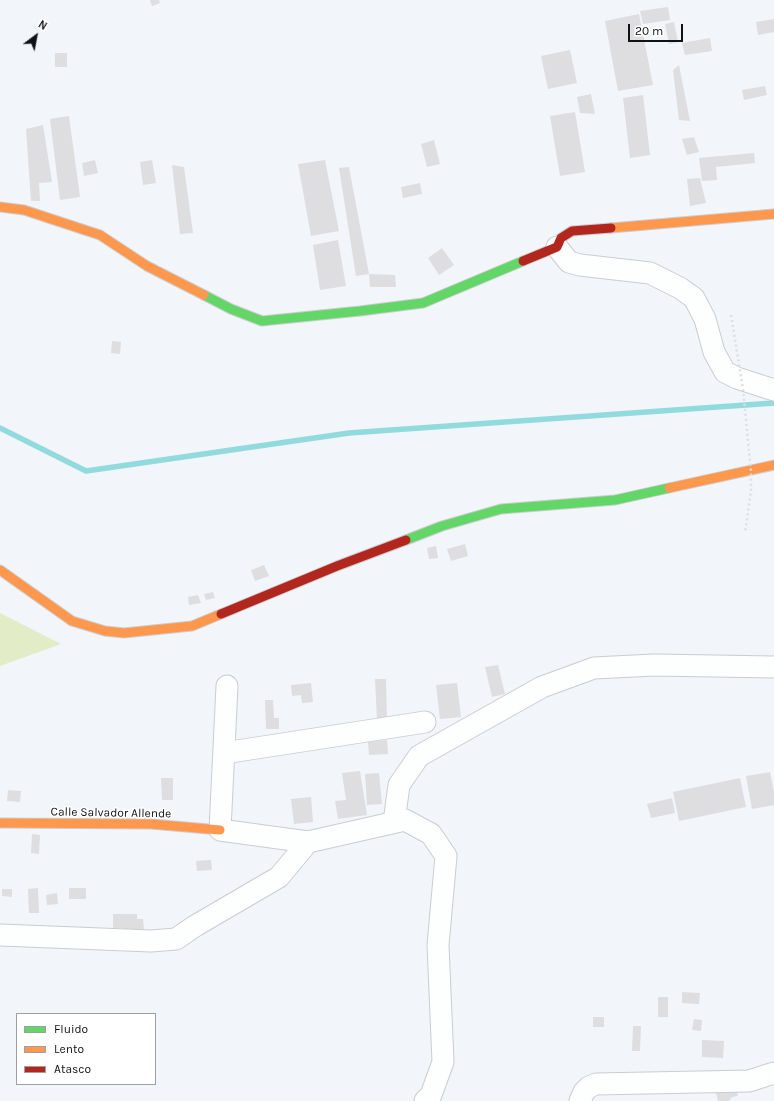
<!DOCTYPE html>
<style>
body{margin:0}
#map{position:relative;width:774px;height:1101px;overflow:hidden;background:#f2f5fa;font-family:Karla,sans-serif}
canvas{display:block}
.legend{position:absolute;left:16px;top:1013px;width:140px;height:72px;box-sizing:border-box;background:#fff;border:1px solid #9fa0a1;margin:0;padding:5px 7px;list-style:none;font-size:12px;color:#101215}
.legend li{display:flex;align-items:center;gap:8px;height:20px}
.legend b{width:20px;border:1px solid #9fa0a1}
.north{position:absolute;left:16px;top:16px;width:40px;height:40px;-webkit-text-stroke:3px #fff;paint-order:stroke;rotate:32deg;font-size:11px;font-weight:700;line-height:16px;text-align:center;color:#101215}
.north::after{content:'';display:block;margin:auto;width:14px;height:18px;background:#101215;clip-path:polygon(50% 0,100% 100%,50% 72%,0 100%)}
.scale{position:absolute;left:628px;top:24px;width:55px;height:18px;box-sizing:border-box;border:2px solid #101215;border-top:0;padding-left:5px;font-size:12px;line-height:14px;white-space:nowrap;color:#101215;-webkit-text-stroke:3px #fff;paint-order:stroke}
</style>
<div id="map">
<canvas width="774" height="1101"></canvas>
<ul class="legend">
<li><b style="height:5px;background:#63d668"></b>Fluido</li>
<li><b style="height:5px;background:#ff974d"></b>Lento</li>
<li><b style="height:5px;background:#b3261e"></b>Atasco</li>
</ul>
<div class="north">N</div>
<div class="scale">20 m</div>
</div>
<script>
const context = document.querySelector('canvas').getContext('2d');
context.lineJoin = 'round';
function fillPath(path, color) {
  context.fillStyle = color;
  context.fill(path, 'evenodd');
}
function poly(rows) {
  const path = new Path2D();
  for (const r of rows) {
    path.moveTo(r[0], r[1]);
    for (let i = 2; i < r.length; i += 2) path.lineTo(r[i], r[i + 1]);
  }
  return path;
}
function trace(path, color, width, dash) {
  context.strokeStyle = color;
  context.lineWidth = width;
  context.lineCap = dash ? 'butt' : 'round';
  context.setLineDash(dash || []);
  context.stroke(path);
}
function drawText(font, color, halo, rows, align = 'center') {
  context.font = font + ' Karla,sans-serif';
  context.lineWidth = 3;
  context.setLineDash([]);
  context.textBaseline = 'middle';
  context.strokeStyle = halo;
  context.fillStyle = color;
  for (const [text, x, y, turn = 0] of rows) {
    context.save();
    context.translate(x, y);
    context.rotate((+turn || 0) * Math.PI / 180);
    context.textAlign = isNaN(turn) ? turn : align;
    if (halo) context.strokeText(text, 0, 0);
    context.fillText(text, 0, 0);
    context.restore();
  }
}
fillPath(poly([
 [0,613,61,644,0,666]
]), '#e2ecc6');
trace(poly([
 [0,428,86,471,349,433,774,403]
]), '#91dadd', 5.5);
fillPath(poly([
 [150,0,159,0,160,3,152,6],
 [668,7,670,20,643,24,640,11],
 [639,14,653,85,618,91,605,21],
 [774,19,774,32,758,35,756,22],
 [674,22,678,42,669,44,665,24],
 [710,38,712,51,685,55,682,43],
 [570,50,577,83,548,89,541,56],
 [55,53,67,53,67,67,55,67],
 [679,65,690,121,679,120,673,70],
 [765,86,767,95,744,100,742,90],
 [591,94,595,114,580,113,577,97],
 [643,95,650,155,630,158,623,98],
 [575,112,585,172,560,176,550,116],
 [69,116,80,197,60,200,50,119],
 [43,125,52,182,39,183,40,201,31,201,26,129],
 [694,137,699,152,687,155,682,139],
 [434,140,440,164,427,167,421,144],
 [754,153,755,163,716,167,717,180,702,181,699,158],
 [95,160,98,173,84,176,82,163],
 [152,160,156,183,143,185,140,162],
 [325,160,339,231,311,236,298,164],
 [172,165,184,167,193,233,180,234],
 [349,167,369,274,356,276,339,168],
 [700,178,706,203,690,206,687,179],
 [420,183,422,194,403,198,401,187],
 [338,240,346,286,320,290,313,245],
 [442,248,454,265,439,275,428,258],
 [369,274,395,275,396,287,370,287],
 [112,341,121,342,120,354,111,353],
 [465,544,468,556,451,561,447,549],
 [436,546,438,558,429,559,427,548],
 [264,565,269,576,255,581,251,570],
 [213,592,215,598,206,600,204,594],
 [198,595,201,603,189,605,188,597],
 [498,665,505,694,492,697,485,667],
 [375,679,386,679,387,721,377,721],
 [311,683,313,702,302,703,301,695,292,696,291,685],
 [457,683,461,717,440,719,436,685],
 [265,700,273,700,274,718,279,718,279,729,266,729],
 [387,740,388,754,369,755,368,742],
 [360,771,367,815,338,819,335,801,346,800,342,773],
 [770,772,774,792,774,805,752,809,746,776],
 [379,773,382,804,367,805,365,774],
 [161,778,173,778,173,800,162,800],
 [740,778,746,807,679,821,673,792],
 [8,790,21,791,20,802,7,801],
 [311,797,313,822,294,824,291,799],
 [672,798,675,813,651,818,647,804],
 [32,834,40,835,39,854,31,853],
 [211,860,212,870,197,871,196,861],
 [38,888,39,913,29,913,28,889],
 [69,888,86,888,86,899,69,899],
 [2,889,12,889,12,897,2,896],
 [57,893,58,904,47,905,46,895],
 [113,914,137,914,137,919,143,919,144,929,124,930,124,928,113,928],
 [682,992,700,993,699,1004,682,1003],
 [658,997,668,997,668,1017,658,1017],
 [593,1017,604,1017,604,1027,593,1027],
 [694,1019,702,1020,701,1031,692,1030],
 [633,1026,641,1026,640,1051,632,1051],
 [702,1040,724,1041,723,1058,702,1057],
 [715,1089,736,1089,738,1096,732,1097,729,1101,718,1101]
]), '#dedee0');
const street = poly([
 [557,247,569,262,580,265,650,273,680,288,694,298,705,319,714,352,725,372,737,378,774,390],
 [227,686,220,830,308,842,405,820,431,834,446,856,438,945,443,1062,431,1095,425,1101],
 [224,753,425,722],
 [394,822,399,785,419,756,542,687,594,668,654,665,774,667],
 [0,935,151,941,176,939,195,926,279,877,308,842],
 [580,1101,584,1092,589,1087,596,1084,749,1081,774,1073]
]);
const fast = poly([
 [204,295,231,309,262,321,360,311,423,303,523,261],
 [406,540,442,526,501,509,615,500,669,488]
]);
const slow = poly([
 [0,207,24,210,100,235,147,266,204,295],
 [611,228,774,214],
 [669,488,774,465],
 [0,570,72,621,105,631,124,633,192,626,221,614],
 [0,823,151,824,220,830]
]);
const jam = poly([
 [523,261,557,247,561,238,572,231,611,228],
 [221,614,337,566,406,540]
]);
trace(street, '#caccd0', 23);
trace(fast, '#caccd0', 11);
trace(slow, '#caccd0', 11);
trace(jam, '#caccd0', 11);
trace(street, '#fdfefe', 21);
trace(fast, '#63d668', 9);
trace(slow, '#ff974d', 9);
trace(jam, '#b3261e', 9);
trace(poly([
 [731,315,743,389,751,472,751,491,745,533]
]), '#dedfe0', 2.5, [2, 3]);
drawText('12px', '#101215', '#fff', [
 ["Calle Salvador Allende",111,813,1]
]);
</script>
